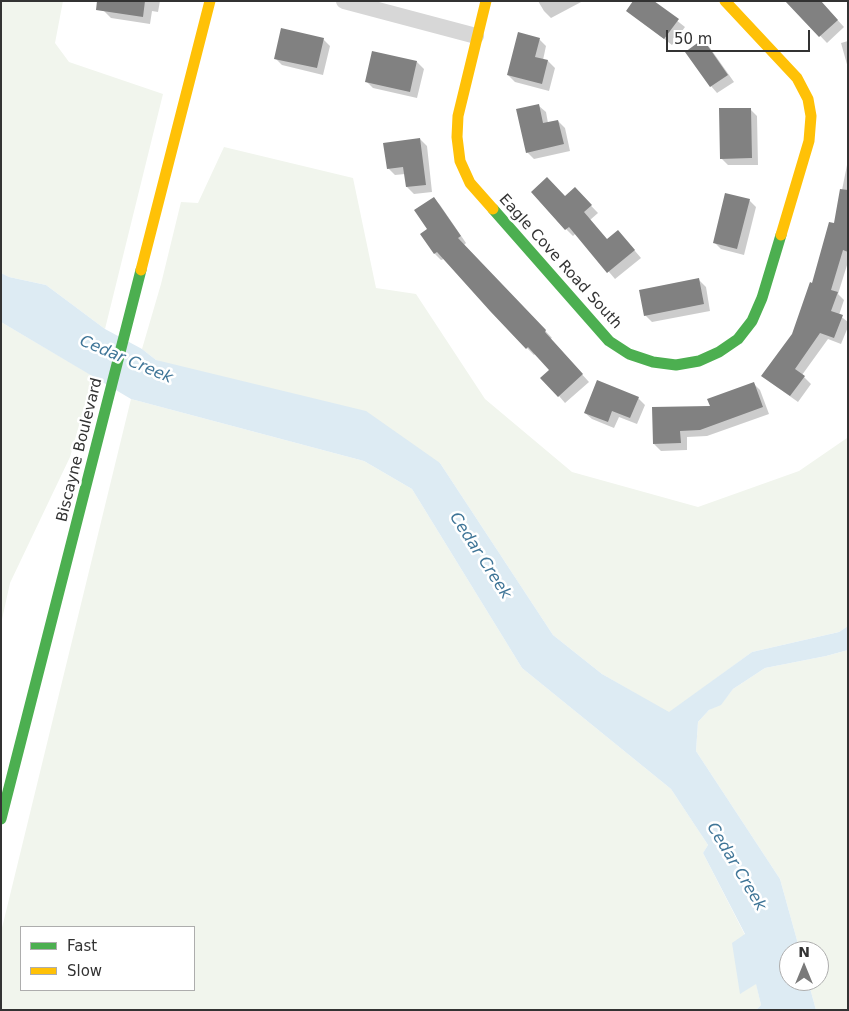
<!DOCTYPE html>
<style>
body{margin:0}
#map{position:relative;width:849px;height:1011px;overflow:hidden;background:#fff;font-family:"DejaVu Sans",sans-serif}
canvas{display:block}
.frame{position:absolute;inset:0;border:2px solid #333;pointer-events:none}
.legend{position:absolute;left:20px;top:926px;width:175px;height:65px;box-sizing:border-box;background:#fff;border:1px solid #adadad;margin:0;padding:6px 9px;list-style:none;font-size:15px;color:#333}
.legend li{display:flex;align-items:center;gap:10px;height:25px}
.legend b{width:25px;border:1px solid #adadad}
.north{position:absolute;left:779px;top:941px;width:50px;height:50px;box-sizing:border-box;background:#fff;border:1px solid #adadad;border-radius:50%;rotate:0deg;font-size:14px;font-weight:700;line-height:20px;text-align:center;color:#333}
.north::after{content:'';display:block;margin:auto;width:18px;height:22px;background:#7a7a7a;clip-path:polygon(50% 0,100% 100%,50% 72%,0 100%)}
.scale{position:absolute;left:666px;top:30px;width:144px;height:22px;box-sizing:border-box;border:2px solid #333;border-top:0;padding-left:6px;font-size:15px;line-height:18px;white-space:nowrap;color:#333;-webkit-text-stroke:4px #fff;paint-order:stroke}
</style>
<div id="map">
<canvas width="849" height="1011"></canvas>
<div class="frame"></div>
<ul class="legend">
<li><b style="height:6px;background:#4caf50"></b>Fast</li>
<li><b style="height:6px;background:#ffc107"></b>Slow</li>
</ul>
<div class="north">N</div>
<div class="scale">50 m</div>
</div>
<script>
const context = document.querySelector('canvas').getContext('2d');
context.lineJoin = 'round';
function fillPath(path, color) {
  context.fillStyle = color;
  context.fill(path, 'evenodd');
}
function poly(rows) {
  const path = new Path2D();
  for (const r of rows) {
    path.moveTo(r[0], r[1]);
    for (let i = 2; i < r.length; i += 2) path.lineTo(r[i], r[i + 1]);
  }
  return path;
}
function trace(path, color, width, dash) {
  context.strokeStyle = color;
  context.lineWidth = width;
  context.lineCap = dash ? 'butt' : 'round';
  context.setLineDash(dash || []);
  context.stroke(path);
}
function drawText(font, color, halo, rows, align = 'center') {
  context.font = font + ' "DejaVu Sans",sans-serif';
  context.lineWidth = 5;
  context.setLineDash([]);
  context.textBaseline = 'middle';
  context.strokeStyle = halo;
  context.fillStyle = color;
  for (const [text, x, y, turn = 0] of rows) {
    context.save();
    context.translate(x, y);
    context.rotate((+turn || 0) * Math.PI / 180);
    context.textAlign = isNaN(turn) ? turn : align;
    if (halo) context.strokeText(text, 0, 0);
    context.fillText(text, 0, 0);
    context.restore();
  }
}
fillPath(poly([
 [1,1,63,1,55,43,69,62,163,94,105,329,46,285,9,277,1,273],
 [224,147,353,178,376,288,416,294,485,399,572,472,698,507,799,471,847,438,848,435,848,626,839,632,752,652,669,713,602,674,553,635,440,463,156,360,142,349,161,284,181,202,198,203],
 [1,322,93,376,70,457,10,583,1,624],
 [131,399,364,461,412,489,522,668,671,789,708,845,703,853,745,935,741,993,756,983,761,1005,756,1010,1,1010,1,932],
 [21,927,194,927,194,990,21,990],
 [848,650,848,1010,816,1010,808,981,819,981,819,951,800,951,780,879,696,751,698,722,709,710,721,704,733,689,765,668,826,656]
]), '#f1f5ed');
fillPath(poly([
 [1,273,9,277,46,285,105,329,142,349,156,360,366,411,440,463,553,635,602,674,669,712,752,652,839,632,848,626,848,650,826,656,765,668,733,689,721,705,709,710,698,722,696,751,780,879,800,951,789,951,789,981,808,981,816,1010,756,1010,761,1005,756,984,740,994,732,943,745,934,703,853,708,845,671,789,522,668,412,489,364,461,131,399,1,322]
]), '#ddebf3');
fillPath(poly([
 [105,1,160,1,158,12,152,11,150,24,111,18,104,11],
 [538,1,583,1,551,18,544,11],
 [652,1,685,27,672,45,628,11],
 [787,1,820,1,844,27,827,43],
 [323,39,330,46,323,75,282,65,275,58],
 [539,39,546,46,543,60,548,61,555,68,549,91,515,82,508,75],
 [703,41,710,48,734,82,717,93,711,86],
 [848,41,848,68,841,43],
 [417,62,424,69,417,98,373,88,366,81],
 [539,106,546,112,548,123,558,121,565,128,570,151,534,159,527,152],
 [750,109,757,116,758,165,728,165,721,158],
 [420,139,427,146,432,192,414,194,407,187,405,174,395,175,388,168],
 [847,165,848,262,838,294,844,300,839,315,848,322,848,327,841,344,828,339,802,375,811,384,798,402,770,382,763,376,793,335,813,284,835,225],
 [575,189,598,213,590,220,607,240,618,231,641,258,615,279,576,233,573,236,566,229,565,197],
 [434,198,440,205,466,243,464,245,552,338,550,339,589,382,565,403,559,396,551,370,536,353,534,355,527,348,444,259,441,260,435,254,422,234,429,229],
 [749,200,756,207,744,255,721,249,714,242],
 [699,280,706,287,710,311,652,322,645,315],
 [753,383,760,390,769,414,707,436,687,437,687,450,661,451,654,444,711,407],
 [638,398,645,405,637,424,619,417,614,428,592,419,585,413]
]), '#0003');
fillPath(poly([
 [97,1,145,1,143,17,96,10],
 [633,1,654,1,679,19,664,39,626,11],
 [785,1,821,1,838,20,819,37],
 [281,28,324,38,317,68,274,59],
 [518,32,540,38,535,57,548,60,542,84,507,75],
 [703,39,728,75,710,87,685,52],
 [372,51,417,61,410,92,365,82],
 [539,104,543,123,558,120,564,144,526,153,516,109],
 [719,108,751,108,752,158,720,159],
 [420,138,426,185,406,187,403,167,387,169,383,143],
 [547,177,565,196,575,187,592,205,584,212,607,239,618,230,635,250,607,273,569,227,565,230,531,192],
 [840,189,848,190,848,252,843,250,831,290,838,292,831,311,843,315,834,338,820,333,795,369,805,376,790,396,761,376,792,334,810,282,812,283,829,222,834,223],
 [725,193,750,199,737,249,713,243],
 [434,197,461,236,458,238,546,330,545,332,583,374,558,397,540,378,549,370,528,347,526,349,490,311,437,252,434,254,420,234,427,229,414,210],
 [699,278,704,304,644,316,639,290],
 [597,380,639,397,630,418,612,411,608,422,584,413],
 [754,382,763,407,700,430,680,431,681,443,653,444,652,407,710,406,707,399]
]), '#818181');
trace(poly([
 [344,1,476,36]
]), '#d7d7d7', 16);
trace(poly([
 [493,209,609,341,629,354,653,362,676,365,699,361,719,352,738,339,752,321,762,298,781,235],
 [1,819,141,270]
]), '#4caf50', 11);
trace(poly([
 [486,1,458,116,457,137,460,161,470,183,493,209],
 [725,1,797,78,808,99,811,116,809,141,781,235],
 [141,270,210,1]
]), '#ffc107', 11);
drawText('15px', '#333', '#fff', [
 ["Eagle Cove Road South",560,262,48],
 ["Biscayne Boulevard",80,450,-76]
]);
drawText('italic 16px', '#3f7597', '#fff', [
 ["Cedar Creek",126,360,23],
 ["Cedar Creek",480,556,57],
 ["Cedar Creek",736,867,59]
]);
</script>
